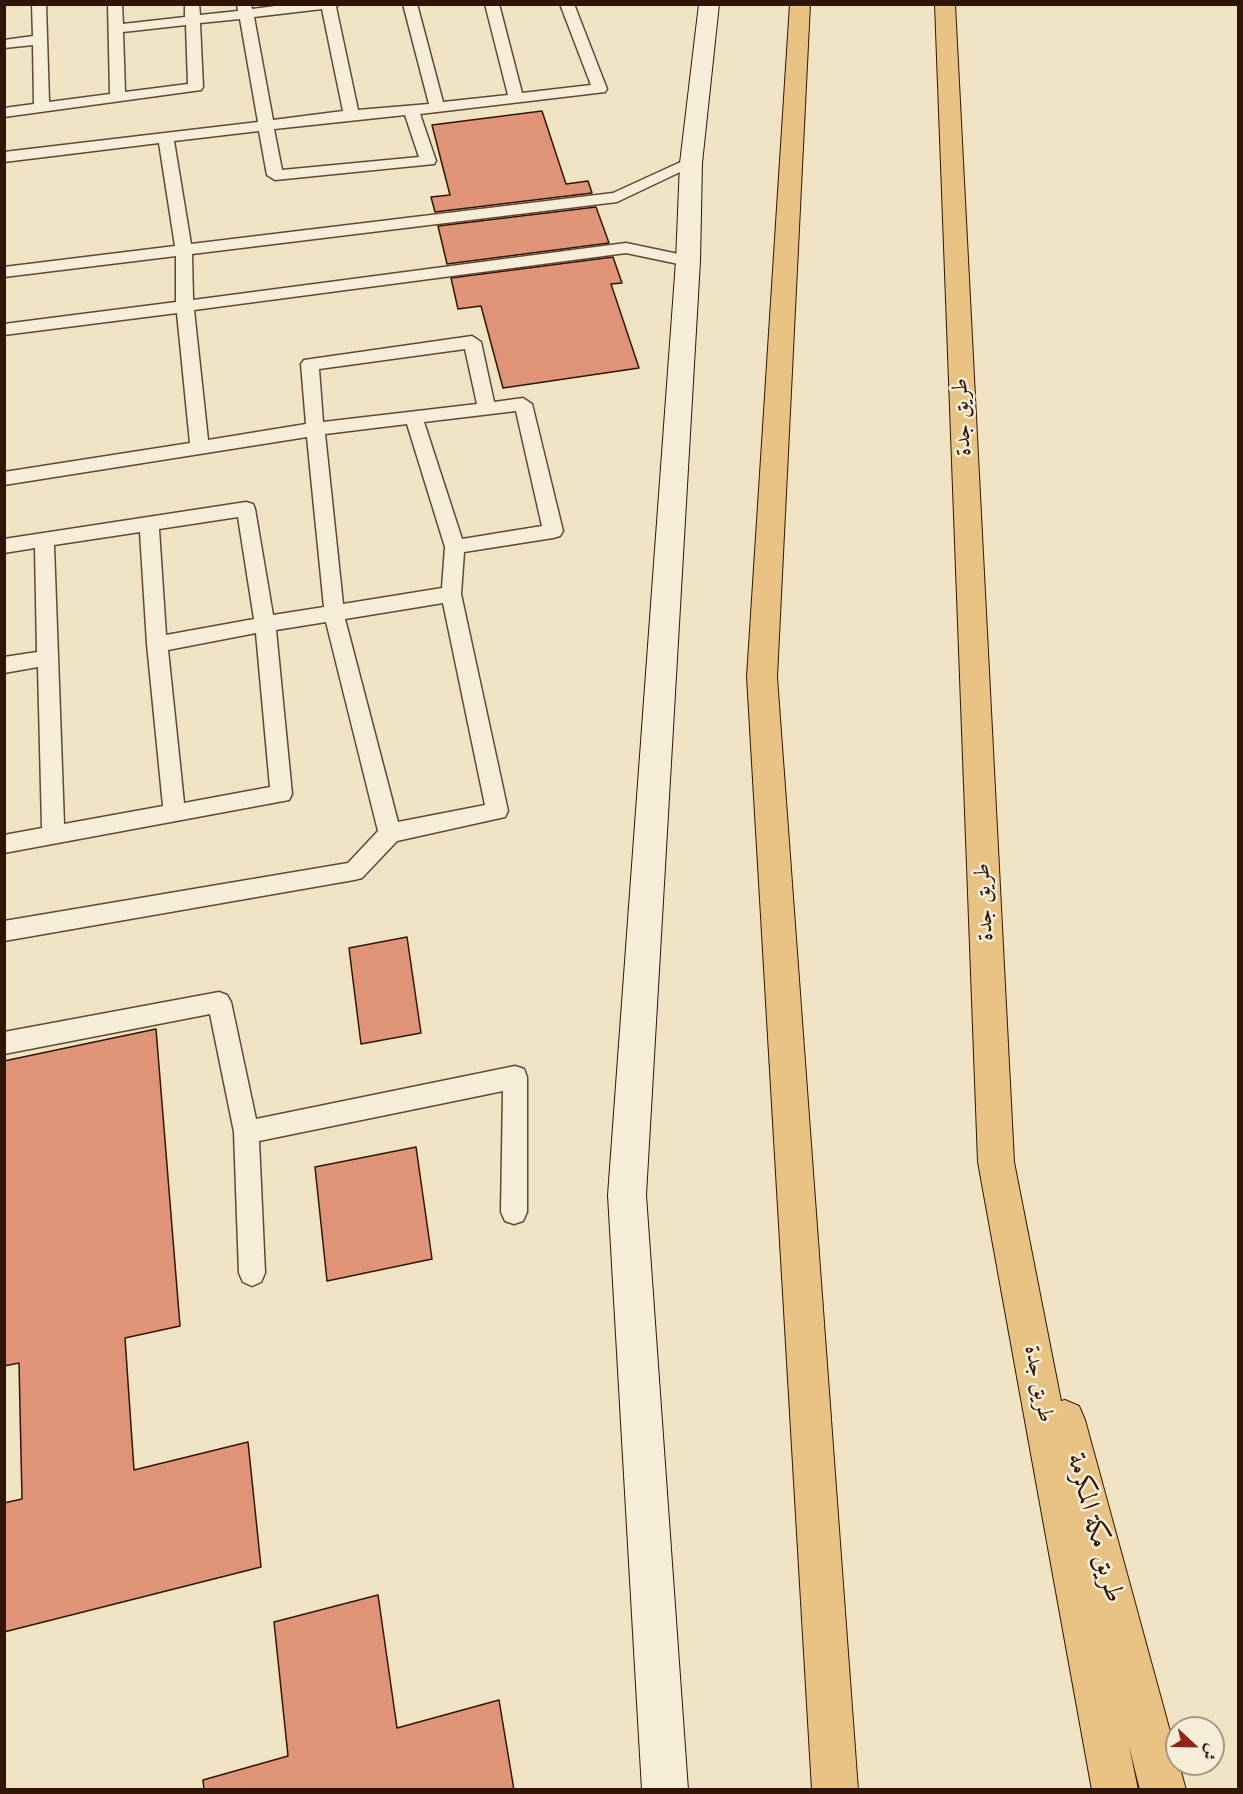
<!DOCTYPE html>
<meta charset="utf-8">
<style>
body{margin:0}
#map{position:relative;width:1243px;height:1794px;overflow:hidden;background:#efe3c3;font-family:Cardo,Amiri,serif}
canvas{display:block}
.frame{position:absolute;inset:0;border:6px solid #301506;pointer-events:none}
.north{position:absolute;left:1165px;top:1716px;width:60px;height:60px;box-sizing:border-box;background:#f5edd8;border:2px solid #a69784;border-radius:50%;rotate:112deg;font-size:16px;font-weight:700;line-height:24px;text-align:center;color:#301506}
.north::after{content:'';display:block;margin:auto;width:21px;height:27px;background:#8f2418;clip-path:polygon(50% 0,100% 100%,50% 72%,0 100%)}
</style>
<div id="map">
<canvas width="1243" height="1794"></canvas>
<div class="frame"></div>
<div class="north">ش</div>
</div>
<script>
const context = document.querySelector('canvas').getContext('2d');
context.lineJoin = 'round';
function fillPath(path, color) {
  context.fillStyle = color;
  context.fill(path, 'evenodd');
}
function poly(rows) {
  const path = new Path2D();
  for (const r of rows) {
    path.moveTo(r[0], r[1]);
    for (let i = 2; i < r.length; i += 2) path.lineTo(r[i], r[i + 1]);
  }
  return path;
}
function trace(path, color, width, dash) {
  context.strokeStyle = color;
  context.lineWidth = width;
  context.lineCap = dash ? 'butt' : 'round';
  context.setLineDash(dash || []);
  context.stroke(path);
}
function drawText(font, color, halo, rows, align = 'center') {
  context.font = font + ' Cardo,Amiri,serif';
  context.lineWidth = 5;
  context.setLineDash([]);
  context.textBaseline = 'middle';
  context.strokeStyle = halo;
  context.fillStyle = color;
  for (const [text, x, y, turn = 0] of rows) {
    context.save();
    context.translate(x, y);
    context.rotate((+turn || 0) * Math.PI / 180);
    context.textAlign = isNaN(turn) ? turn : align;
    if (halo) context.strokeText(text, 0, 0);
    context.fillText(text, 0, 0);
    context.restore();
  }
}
const building = poly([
 [542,111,566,184,588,181,592,193,435,212,431,197,450,195,432,125,542,111],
 [596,207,609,243,447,264,438,226,596,207],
 [613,257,622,283,611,284,639,368,503,388,481,306,458,309,451,278,613,257],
 [407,937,421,1033,361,1044,349,948,407,937],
 [156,1029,180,1326,125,1338,134,1470,248,1442,261,1567,4,1632,4,1503,22,1499,19,1363,4,1366,4,1061,156,1029],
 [416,1147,432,1259,327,1281,315,1167,416,1147],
 [378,1595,397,1728,499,1700,514,1790,204,1790,203,1780,288,1756,274,1622,378,1595]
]);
fillPath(building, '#df9478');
trace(building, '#301506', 1.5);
const lane = poly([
 [32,4,46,4,49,102,110,94,108,4,122,4,123,24,185,17,185,4,199,4,200,15,238,11,237,4,251,4,252,9,291,4,339,4,336,7,358,110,429,104,403,4,417,4,443,102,508,95,485,4,499,4,522,93,591,85,560,4,574,4,607,89,605,92,420,114,436,161,434,164,275,180,267,175,259,131,174,141,191,244,613,193,685,160,691,158,699,163,617,202,192,254,193,300,626,243,688,256,696,261,688,266,626,253,194,310,208,440,306,424,301,364,304,360,472,336,481,342,494,402,523,398,532,404,563,531,560,536,553,538,464,552,461,594,508,811,505,817,397,841,362,878,354,880,4,941,4,921,348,863,378,831,326,622,276,630,292,794,289,800,4,853,4,835,42,828,38,667,4,673,4,657,37,652,35,548,4,553,4,539,246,502,253,504,255,509,273,615,324,607,307,437,4,485,4,472,190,443,177,313,4,335,4,324,176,302,176,256,4,277,4,267,175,246,159,143,4,162,4,152,258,122,240,19,200,23,203,87,201,90,4,117,4,108,34,104,33,45,4,48,4,40,33,36,32,4],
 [322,9,343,111,273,120,254,17,322,9],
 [186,25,188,84,125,92,123,32,186,25],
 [405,115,419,157,282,170,274,129,405,115],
 [465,349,477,404,323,422,319,369,465,349],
 [516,411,542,526,462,539,424,422,516,411],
 [407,424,445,547,442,588,343,604,325,434,407,424],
 [238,517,254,619,166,635,159,529,238,517],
 [140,532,147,644,163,806,64,824,54,545,140,532],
 [443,603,485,805,398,822,345,619,443,603],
 [256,633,270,787,184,803,168,650,256,633],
 [219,992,227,995,231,1002,256,1119,515,1066,524,1069,527,1077,527,1212,523,1221,514,1224,505,1221,501,1212,503,1091,259,1141,265,1273,261,1282,252,1286,243,1282,239,1273,234,1132,210,1014,4,1054,4,1032,219,992]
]);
const secondary = poly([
 [699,4,719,4,702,163,700,261,646,1195,688,1790,642,1790,608,1195,676,261,680,163,699,4]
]);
const highway = poly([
 [790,4,810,4,777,677,858,1790,812,1790,747,677,790,4],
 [935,4,955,4,1014,1162,1061,1401,1065,1400,1079,1406,1085,1420,1186,1790,1140,1790,1129,1746,1138,1790,1092,1790,978,1162,935,4]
]);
trace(lane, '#604835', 3);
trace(secondary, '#301506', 2);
trace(highway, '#301506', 2);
fillPath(lane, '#f5edd8');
fillPath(secondary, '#f5edd8');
fillPath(highway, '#e8c282');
drawText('22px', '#301506', '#f5edd8', [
 ["طريق جدة",963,417,-93],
 ["طريق جدة",985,902,-93],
 ["طريق جدة",1038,1384,79]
]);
drawText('27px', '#301506', '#f5edd8', [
 ["طريق مكة المكرمة",1094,1528,75]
]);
</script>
